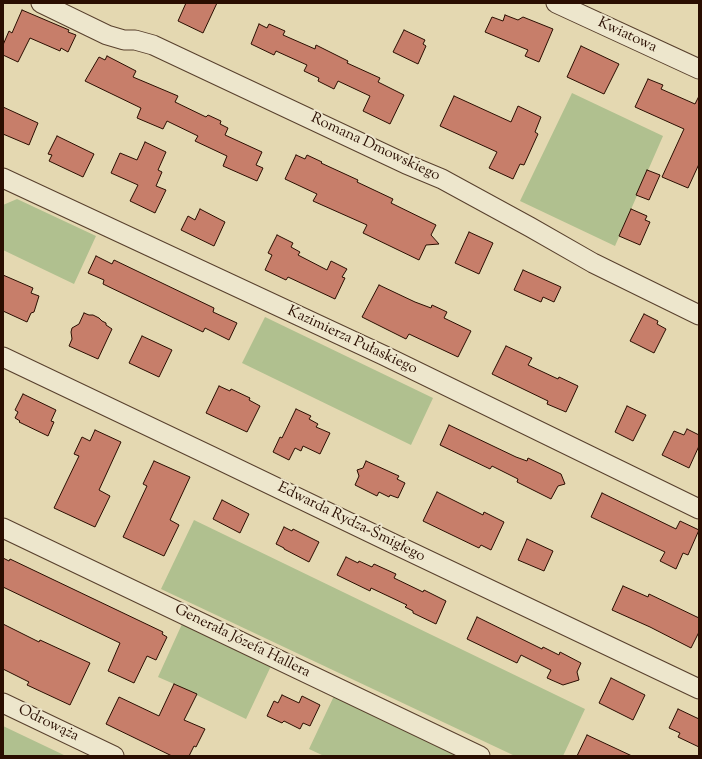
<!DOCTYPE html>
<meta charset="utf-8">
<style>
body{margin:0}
#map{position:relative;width:702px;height:759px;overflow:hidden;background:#e4d8b1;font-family:"Sorts Mill Goudy",serif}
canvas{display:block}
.frame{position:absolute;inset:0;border:4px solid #2a0e01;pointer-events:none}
</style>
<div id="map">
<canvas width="702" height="759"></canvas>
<div class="frame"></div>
</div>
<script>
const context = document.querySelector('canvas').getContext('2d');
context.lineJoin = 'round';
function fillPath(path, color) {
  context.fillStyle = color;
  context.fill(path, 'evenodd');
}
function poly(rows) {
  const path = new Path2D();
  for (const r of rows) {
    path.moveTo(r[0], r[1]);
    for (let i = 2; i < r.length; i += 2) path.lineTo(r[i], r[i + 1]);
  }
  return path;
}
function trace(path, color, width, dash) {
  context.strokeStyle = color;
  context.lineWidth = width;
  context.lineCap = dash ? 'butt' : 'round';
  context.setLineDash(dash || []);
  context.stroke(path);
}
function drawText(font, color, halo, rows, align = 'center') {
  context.font = font + ' "Sorts Mill Goudy",serif';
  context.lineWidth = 4;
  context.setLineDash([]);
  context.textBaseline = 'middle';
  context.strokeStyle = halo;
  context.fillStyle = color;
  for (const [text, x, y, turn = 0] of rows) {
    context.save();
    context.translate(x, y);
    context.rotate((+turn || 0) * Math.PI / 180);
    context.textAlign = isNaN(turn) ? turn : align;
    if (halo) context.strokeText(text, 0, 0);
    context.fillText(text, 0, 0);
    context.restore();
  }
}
fillPath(poly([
 [572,93,663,136,615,246,520,201],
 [17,199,96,236,74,284,3,250,3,205],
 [265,317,433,398,411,445,242,363],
 [194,520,585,709,563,756,515,756,161,589],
 [182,624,271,666,246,719,174,684,158,677],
 [334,696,462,756,324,756,309,749],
 [3,726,66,756,3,756]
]), '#b0c08f');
const building = poly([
 [186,3,217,3,203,33,178,21,186,3],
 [22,10,69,30,68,32,76,35,68,52,61,48,60,51,30,38,18,62,3,55,3,45,9,31,12,33,22,10],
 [505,15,518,20,523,17,553,29,539,62,525,56,528,50,485,32,492,17,503,21,505,15],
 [259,24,267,28,269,24,285,31,283,35,315,49,316,45,348,61,347,63,380,78,378,82,404,95,390,124,363,111,370,96,338,81,334,89,318,81,319,78,304,71,307,65,276,51,274,55,251,44,259,24],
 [404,30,425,40,423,44,426,46,418,64,393,52,404,30],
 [581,46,619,64,604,94,567,77,581,46],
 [107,56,136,71,133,77,178,96,175,102,206,117,208,115,221,121,220,124,228,128,225,135,262,152,256,165,263,168,257,181,223,166,227,156,195,141,198,136,167,121,163,129,137,118,141,108,85,81,99,57,105,60,107,56],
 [648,79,663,85,661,89,695,104,699,96,699,164,688,188,662,177,684,129,635,107,648,79],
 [454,96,511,122,518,106,541,117,535,132,538,134,524,165,520,164,513,179,489,168,497,152,440,126,454,96],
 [3,107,38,123,29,145,3,134,3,107],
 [57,136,94,154,83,177,49,161,52,155,48,154,57,136],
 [145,142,166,152,158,170,162,172,156,186,166,190,155,213,130,201,138,185,111,173,120,153,137,160,145,142],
 [296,155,305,159,307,155,322,162,321,163,358,180,357,182,393,199,391,203,436,225,431,235,439,244,426,245,419,260,363,233,367,225,313,201,317,194,285,179,296,155],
 [647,170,660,175,649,200,636,195,647,170],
 [200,209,225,222,214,246,181,230,188,216,195,220,200,209],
 [631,209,647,216,645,220,650,222,640,245,619,236,631,209],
 [469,232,493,243,479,274,455,263,469,232],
 [277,235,293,243,291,247,300,252,298,255,327,270,331,261,347,269,342,277,345,278,335,299,288,277,286,280,265,270,272,255,268,253,277,235],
 [96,256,112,264,114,260,214,308,213,312,237,323,229,340,205,328,203,332,103,284,104,280,88,273,96,256],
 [523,270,561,287,554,302,543,297,541,302,514,290,523,270],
 [3,275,33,288,31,293,39,296,34,312,31,313,27,322,3,311,3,275],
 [379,285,415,302,431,308,432,305,447,312,444,318,471,331,458,357,409,334,406,339,362,317,379,285],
 [84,313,89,315,93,315,99,318,102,321,106,323,106,325,112,329,98,359,69,346,72,339,71,332,72,328,79,324,84,313],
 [644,314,658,321,657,324,666,329,654,353,630,341,644,314],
 [142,336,172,350,159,377,129,363,142,336],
 [506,346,532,358,528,365,558,379,559,377,578,386,566,412,547,404,548,401,492,374,506,346],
 [219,386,230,391,231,389,250,398,249,400,260,406,247,432,206,413,219,386],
 [23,394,56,410,51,421,54,422,48,436,19,422,20,421,15,418,18,412,15,410,23,394],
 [627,406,646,415,633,441,615,432,627,406],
 [296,409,311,416,309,419,318,424,316,427,330,433,320,454,303,446,301,451,295,448,289,460,273,452,280,437,282,438,296,409],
 [449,425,516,457,527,461,528,458,561,474,565,484,558,486,551,499,517,482,518,479,492,466,490,469,440,445,449,425],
 [687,429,699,435,699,446,689,468,662,455,674,431,684,435,687,429],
 [95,430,121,442,99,490,110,496,95,527,54,508,79,456,74,454,82,437,90,441,95,430],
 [154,461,190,477,170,520,179,525,164,556,123,537,147,486,143,484,154,461],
 [366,461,399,476,397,479,405,483,398,498,390,495,389,497,379,492,377,496,355,485,359,476,357,470,363,468,366,461],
 [437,492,483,515,484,512,504,522,491,550,481,545,479,548,423,521,437,492],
 [602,493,676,529,680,521,699,530,688,555,683,553,676,569,660,561,665,552,591,517,602,493],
 [222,500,249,514,240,533,213,519,222,500],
 [284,527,292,531,293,529,319,542,309,562,284,549,284,548,276,544,284,527],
 [527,539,553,551,544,571,518,560,527,539],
 [346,557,358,563,359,561,372,567,374,564,396,574,394,578,423,592,424,590,446,601,436,624,413,613,413,611,405,607,407,605,371,588,370,591,337,575,346,557],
 [3,558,9,561,10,559,163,632,162,634,167,637,156,660,147,656,134,683,108,671,120,643,3,587,3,558],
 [623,586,648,597,649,594,699,618,699,632,691,648,650,627,612,610,623,586],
 [477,617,542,649,543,647,559,655,560,652,581,663,577,672,579,680,563,685,547,678,551,670,521,655,517,663,467,639,477,617],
 [3,624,39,642,40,640,90,663,70,705,27,685,29,682,3,669,3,624],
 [611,678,645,695,633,720,599,703,611,678],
 [174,684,197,694,184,720,205,729,196,747,194,746,189,756,172,756,106,724,119,697,159,716,174,684],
 [282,695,299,703,302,696,320,705,310,726,303,723,300,729,284,721,282,723,267,716,274,701,278,703,282,695],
 [678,709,699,719,699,747,678,737,680,733,669,728,678,709],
 [587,735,632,756,577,756,587,735]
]);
fillPath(building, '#c77e6a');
trace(building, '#2a0e01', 1);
const minor = poly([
 [41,3,107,35,124,40,135,40,153,45,406,164,442,179,530,227,593,263,699,315],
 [556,3,699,69],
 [3,178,383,355,699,509],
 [3,357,211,456,394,544,699,689],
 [3,528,480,756],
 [3,703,114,756]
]);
trace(minor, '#58402d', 21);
trace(minor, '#ede6cc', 19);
drawText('15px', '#2a0e01', '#ede6cc', [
 ["Kwiatowa",627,36,25],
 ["Romana Dmowskiego",375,148,25],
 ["Kazimierza Pułaskiego",352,341,25],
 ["Edwarda Rydza-Śmigłego",351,523,26],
 ["Generała Józefa Hallera",242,642,26],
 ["Odrowąża",48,724,26]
]);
</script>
